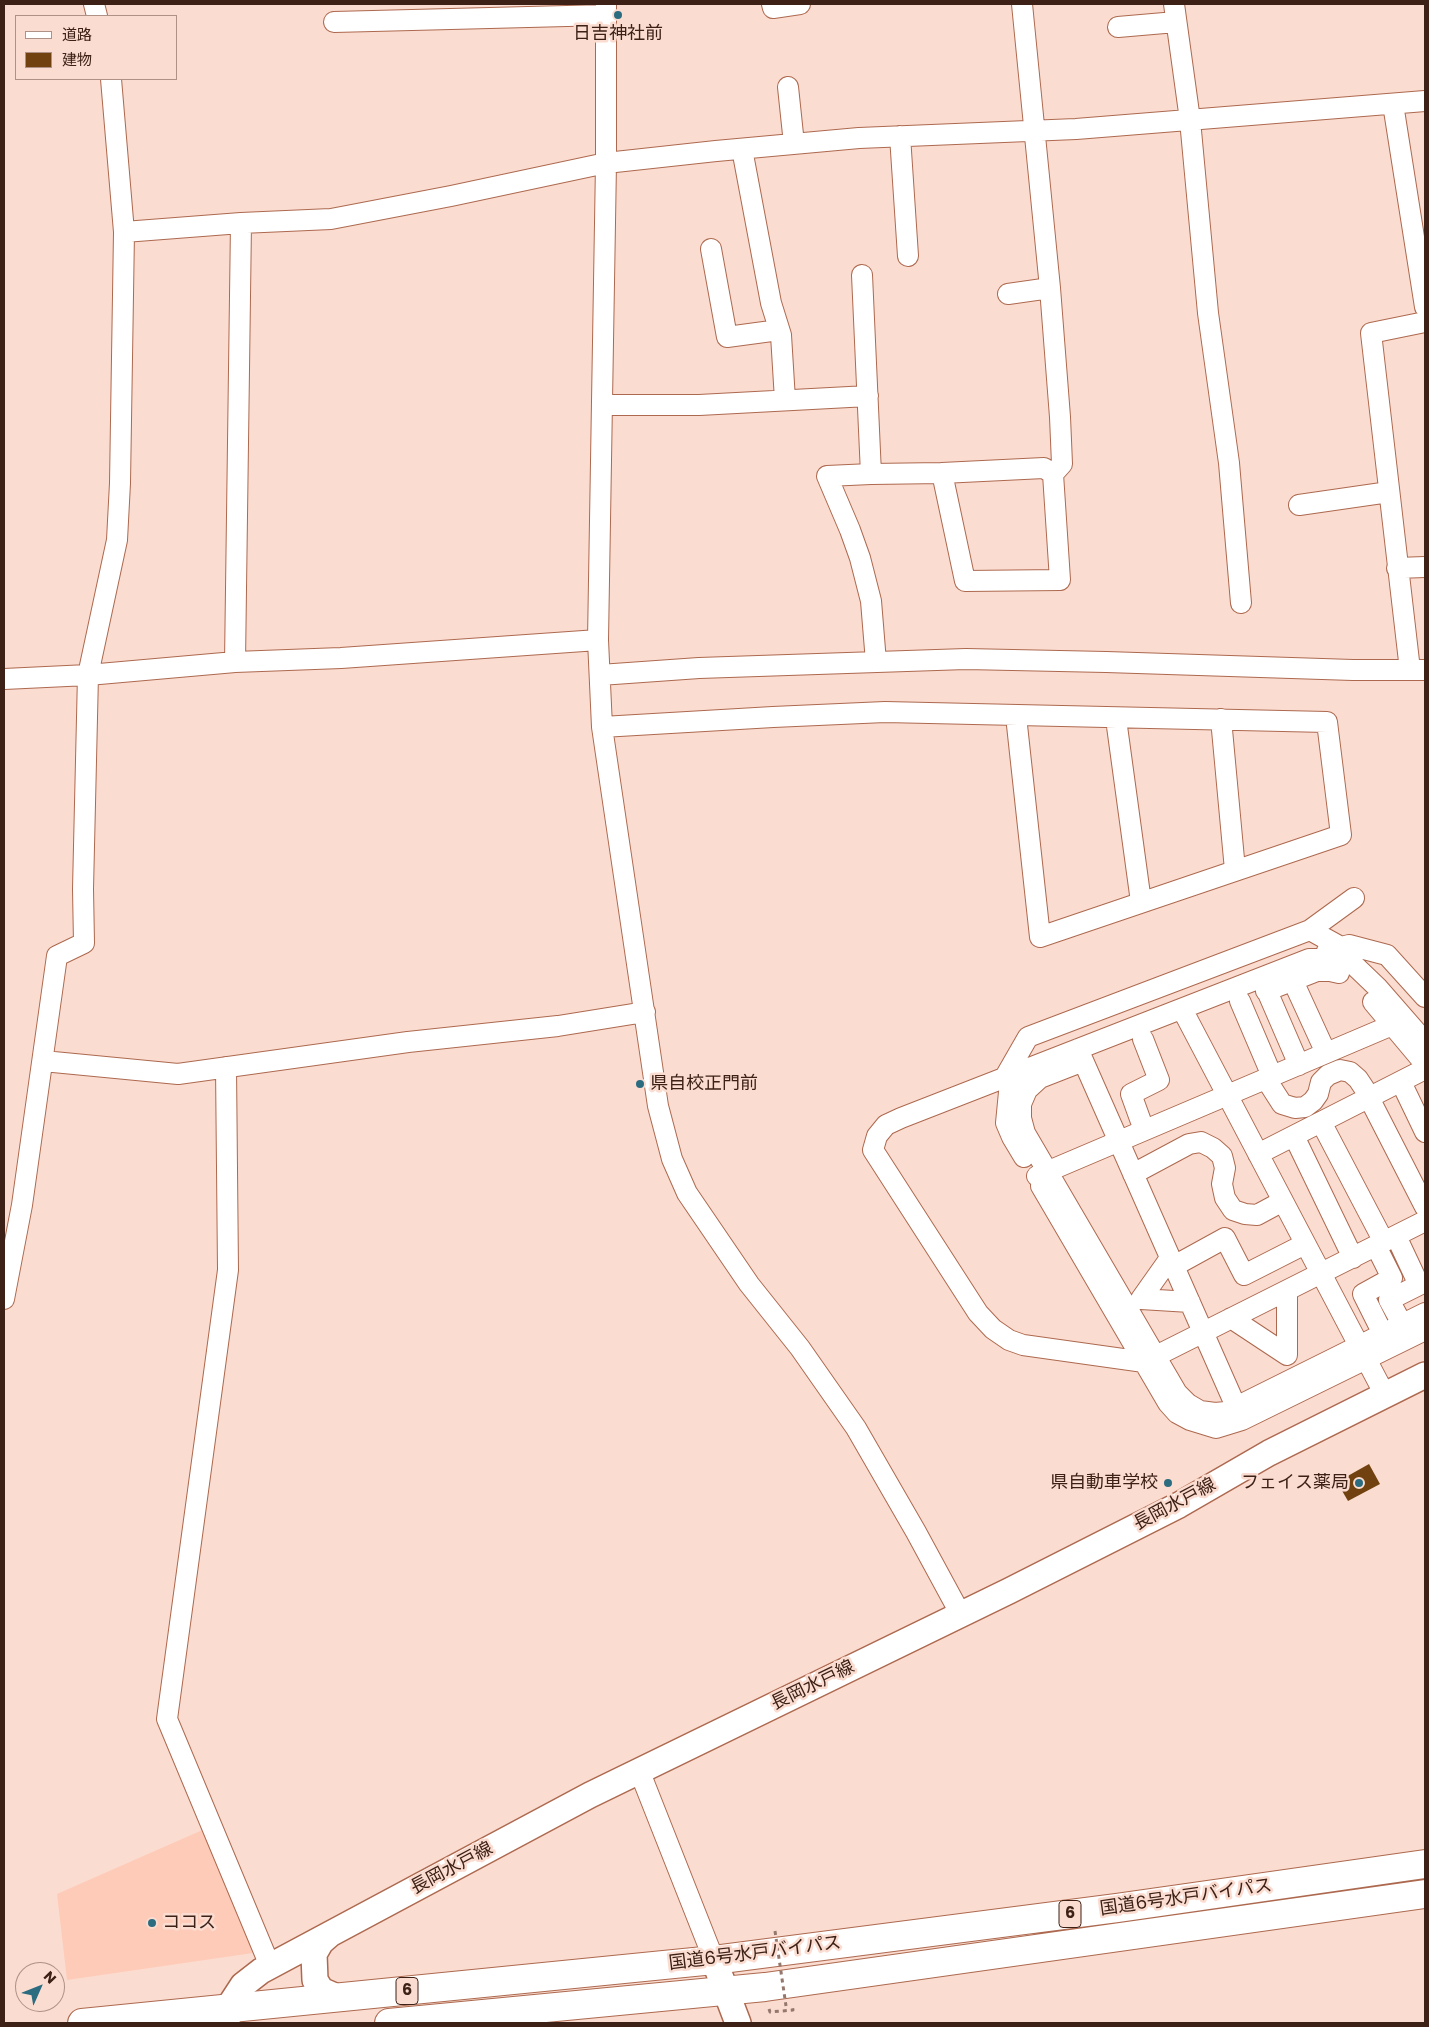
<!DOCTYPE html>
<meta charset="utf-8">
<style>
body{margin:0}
#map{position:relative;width:1429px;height:2027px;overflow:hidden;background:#fbdcd0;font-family:Poppins,"Noto Sans JP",sans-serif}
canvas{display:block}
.frame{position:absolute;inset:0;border:5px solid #3d2116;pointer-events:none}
.legend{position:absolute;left:15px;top:15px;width:162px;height:65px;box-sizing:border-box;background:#fbdcd0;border:1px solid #af9186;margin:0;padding:6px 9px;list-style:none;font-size:15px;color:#3d2116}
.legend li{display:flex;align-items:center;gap:10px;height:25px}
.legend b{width:25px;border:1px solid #af9186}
.north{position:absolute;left:15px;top:1962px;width:50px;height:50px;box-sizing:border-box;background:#fbdcd0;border:1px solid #af9186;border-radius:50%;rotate:46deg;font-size:14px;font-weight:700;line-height:20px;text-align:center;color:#3d2116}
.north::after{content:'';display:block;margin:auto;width:18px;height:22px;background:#2c6c80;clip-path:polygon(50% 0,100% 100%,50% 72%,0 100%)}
</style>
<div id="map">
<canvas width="1429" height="2027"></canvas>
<div class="frame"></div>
<ul class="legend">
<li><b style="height:6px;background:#fff"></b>道路</li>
<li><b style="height:14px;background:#71420f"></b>建物</li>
</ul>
<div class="north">N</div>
</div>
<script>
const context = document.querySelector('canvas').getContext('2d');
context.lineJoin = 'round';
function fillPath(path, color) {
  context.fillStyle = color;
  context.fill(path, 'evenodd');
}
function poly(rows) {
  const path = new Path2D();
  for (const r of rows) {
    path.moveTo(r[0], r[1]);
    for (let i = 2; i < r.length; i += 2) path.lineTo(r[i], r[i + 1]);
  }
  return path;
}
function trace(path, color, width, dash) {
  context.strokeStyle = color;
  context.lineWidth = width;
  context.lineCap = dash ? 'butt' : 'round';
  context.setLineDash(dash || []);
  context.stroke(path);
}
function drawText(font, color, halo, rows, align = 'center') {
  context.font = font + ' Poppins,"Noto Sans JP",sans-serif';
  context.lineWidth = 5;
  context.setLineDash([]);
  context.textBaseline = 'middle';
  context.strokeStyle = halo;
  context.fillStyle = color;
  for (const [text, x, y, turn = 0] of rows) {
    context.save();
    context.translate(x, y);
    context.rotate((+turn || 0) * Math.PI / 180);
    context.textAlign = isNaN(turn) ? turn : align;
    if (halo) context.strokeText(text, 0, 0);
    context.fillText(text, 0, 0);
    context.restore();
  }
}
fillPath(poly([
 [207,1828,253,1953,67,1980,57,1894]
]), '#fecbb8');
fillPath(poly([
 [1369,1464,1380,1484,1348,1501,1337,1482]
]), '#71420f');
const minor = poly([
 [94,4,97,16],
 [606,4,606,163,598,640,602,727,658,1106,672,1159,687,1193,749,1284,800,1348,856,1428,916,1532,961,1615],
 [772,4,773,8,800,4],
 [1022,4,1050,288,1060,417,1062,464,1053,474,1060,580,965,581,942,473,1044,468,1053,474],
 [1174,4,1190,120,1208,313,1229,463,1241,603],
 [334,22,606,15],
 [1118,27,1176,22],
 [111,79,124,232,241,223,331,219,451,196,606,163,716,151,859,138,1076,129,1425,101],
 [788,87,794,144],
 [1393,104,1425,307],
 [900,136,908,256],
 [742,149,771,303,781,335,785,400],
 [711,249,727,337,779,330],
 [862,275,871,474,827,476,850,530,860,558,871,601,876,662],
 [1008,294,1050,288],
 [602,405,699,405,868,396],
 [871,474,942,473],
 [1299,505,1389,492],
 [1397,568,1425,567],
 [235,662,241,223],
 [1410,670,1371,333,1425,322],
 [600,675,699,668,966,659,1106,662,1353,670,1425,670],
 [4,679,88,675,235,662,341,658,598,640],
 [1116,719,1141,902],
 [1221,719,1235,870],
 [602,727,773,717,885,712,1327,722,1341,835,1040,937,1016,716],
 [1310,930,1354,898],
 [1327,951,1349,945,1387,955,1425,997],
 [1293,981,1326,1053],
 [1266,991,1317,971,1330,971,1339,973],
 [1267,991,1299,1065],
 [1240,1001,1272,1076],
 [1373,1002,1425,1064],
 [1182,1009,1385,1395],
 [1143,1039,1159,1080,1131,1094,1144,1130],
 [1425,1042,1378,988,1354,965,1339,959,1309,959,901,1118,886,1125,877,1136,873,1150,978,1313,993,1329,1009,1340,1023,1345,1144,1362,1425,1221],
 [1078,1049,1241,1418],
 [43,1061,178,1074,408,1042,558,1026,645,1012],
 [1081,1062,1040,1078,1027,1090,1021,1104,1021,1118,1025,1133,1177,1393,1188,1404,1200,1411,1215,1413,1226,1412,1425,1313],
 [226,1067,228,1270,167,1719,270,1966],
 [1005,1077,1028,1037,1310,930,1339,946],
 [1266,1079,1282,1104,1295,1108,1305,1107,1313,1101,1318,1094,1321,1082,1328,1075,1340,1070,1350,1072,1358,1079,1364,1088,1425,1207],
 [1401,1082,1425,1132],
 [1321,1122,1384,1242],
 [1294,1136,1353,1258],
 [1258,1154,1425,1069],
 [1024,1157,1012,1137,1006,1123,1009,1092,1018,1080,1029,1070],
 [1133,1174,1189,1144,1201,1142,1213,1148,1222,1156,1225,1168,1222,1184,1225,1198,1233,1210,1245,1214,1257,1215,1283,1201],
 [1037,1176,1404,1020],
 [1041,1186,1168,1403,1177,1413,1190,1420,1216,1428,1242,1420,1425,1330],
 [1396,1236,1419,1285,1389,1300,1402,1324],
 [1376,1246,1392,1278,1363,1294,1383,1334],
 [1170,1258,1141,1299,1190,1302],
 [1174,1266,1225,1238,1244,1275,1305,1244],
 [4,1299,22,1205,57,956,84,943,83,889,88,675,117,540,120,483,124,232],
 [1231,1318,1287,1355,1287,1291],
 [639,1770,714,1960]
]);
const major = poly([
 [329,1935,321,1942,314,1954,315,1980,321,1990,337,1997],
 [714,1960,738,2023],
 [227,2023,228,2008,243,1985,261,1971,590,1795,1009,1591,1179,1505,1269,1453,1425,1375]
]);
const highway = poly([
 [82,2023,714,1960,1117,1908,1425,1864],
 [389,2023,765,1987,1425,1894]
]);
trace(minor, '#ad694f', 22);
trace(major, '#ad694f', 28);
trace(highway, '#ad694f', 30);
trace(poly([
 [769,2009,770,2012,793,2010,792,2005]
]), '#95786d', 3, [4, 4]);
trace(minor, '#fff', 20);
trace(major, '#fff', 25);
trace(highway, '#fff', 28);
trace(poly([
 [775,1931,786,2006]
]), '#95786d', 3, [4, 4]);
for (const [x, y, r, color] of [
 [618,15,5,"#2c6c80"],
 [640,1084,5,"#2c6c80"],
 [1168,1483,5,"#2c6c80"],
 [1359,1483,5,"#2c6c80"],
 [152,1923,5,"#2c6c80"]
]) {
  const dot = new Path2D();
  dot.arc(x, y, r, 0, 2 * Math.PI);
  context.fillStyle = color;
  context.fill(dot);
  trace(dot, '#fbdcd0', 2);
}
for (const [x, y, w] of [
 [1070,1914,22],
 [407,1991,22]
]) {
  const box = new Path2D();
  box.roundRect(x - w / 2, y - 13.5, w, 27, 4);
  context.fillStyle = '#fbdcd0';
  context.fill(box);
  trace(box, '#3d2116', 1);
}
drawText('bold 16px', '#3d2116', null, [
 ["6",1070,1914],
 ["6",407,1991]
]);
drawText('18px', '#3d2116', '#fbdcd0', [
 ["日吉神社前",618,34,"center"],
 ["県自校正門前",650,1084],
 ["県自動車学校",1158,1483,"right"],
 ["フェイス薬局",1349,1483,"right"],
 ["ココス",162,1923]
], 'left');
drawText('18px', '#3d2116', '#fbdcd0', [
 ["長岡水戸線",1175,1505,-28],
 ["長岡水戸線",813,1686,-26],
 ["長岡水戸線",452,1869,-28],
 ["国道6号水戸バイパス",1186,1898,-8],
 ["国道6号水戸バイパス",755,1954,-7]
]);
</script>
